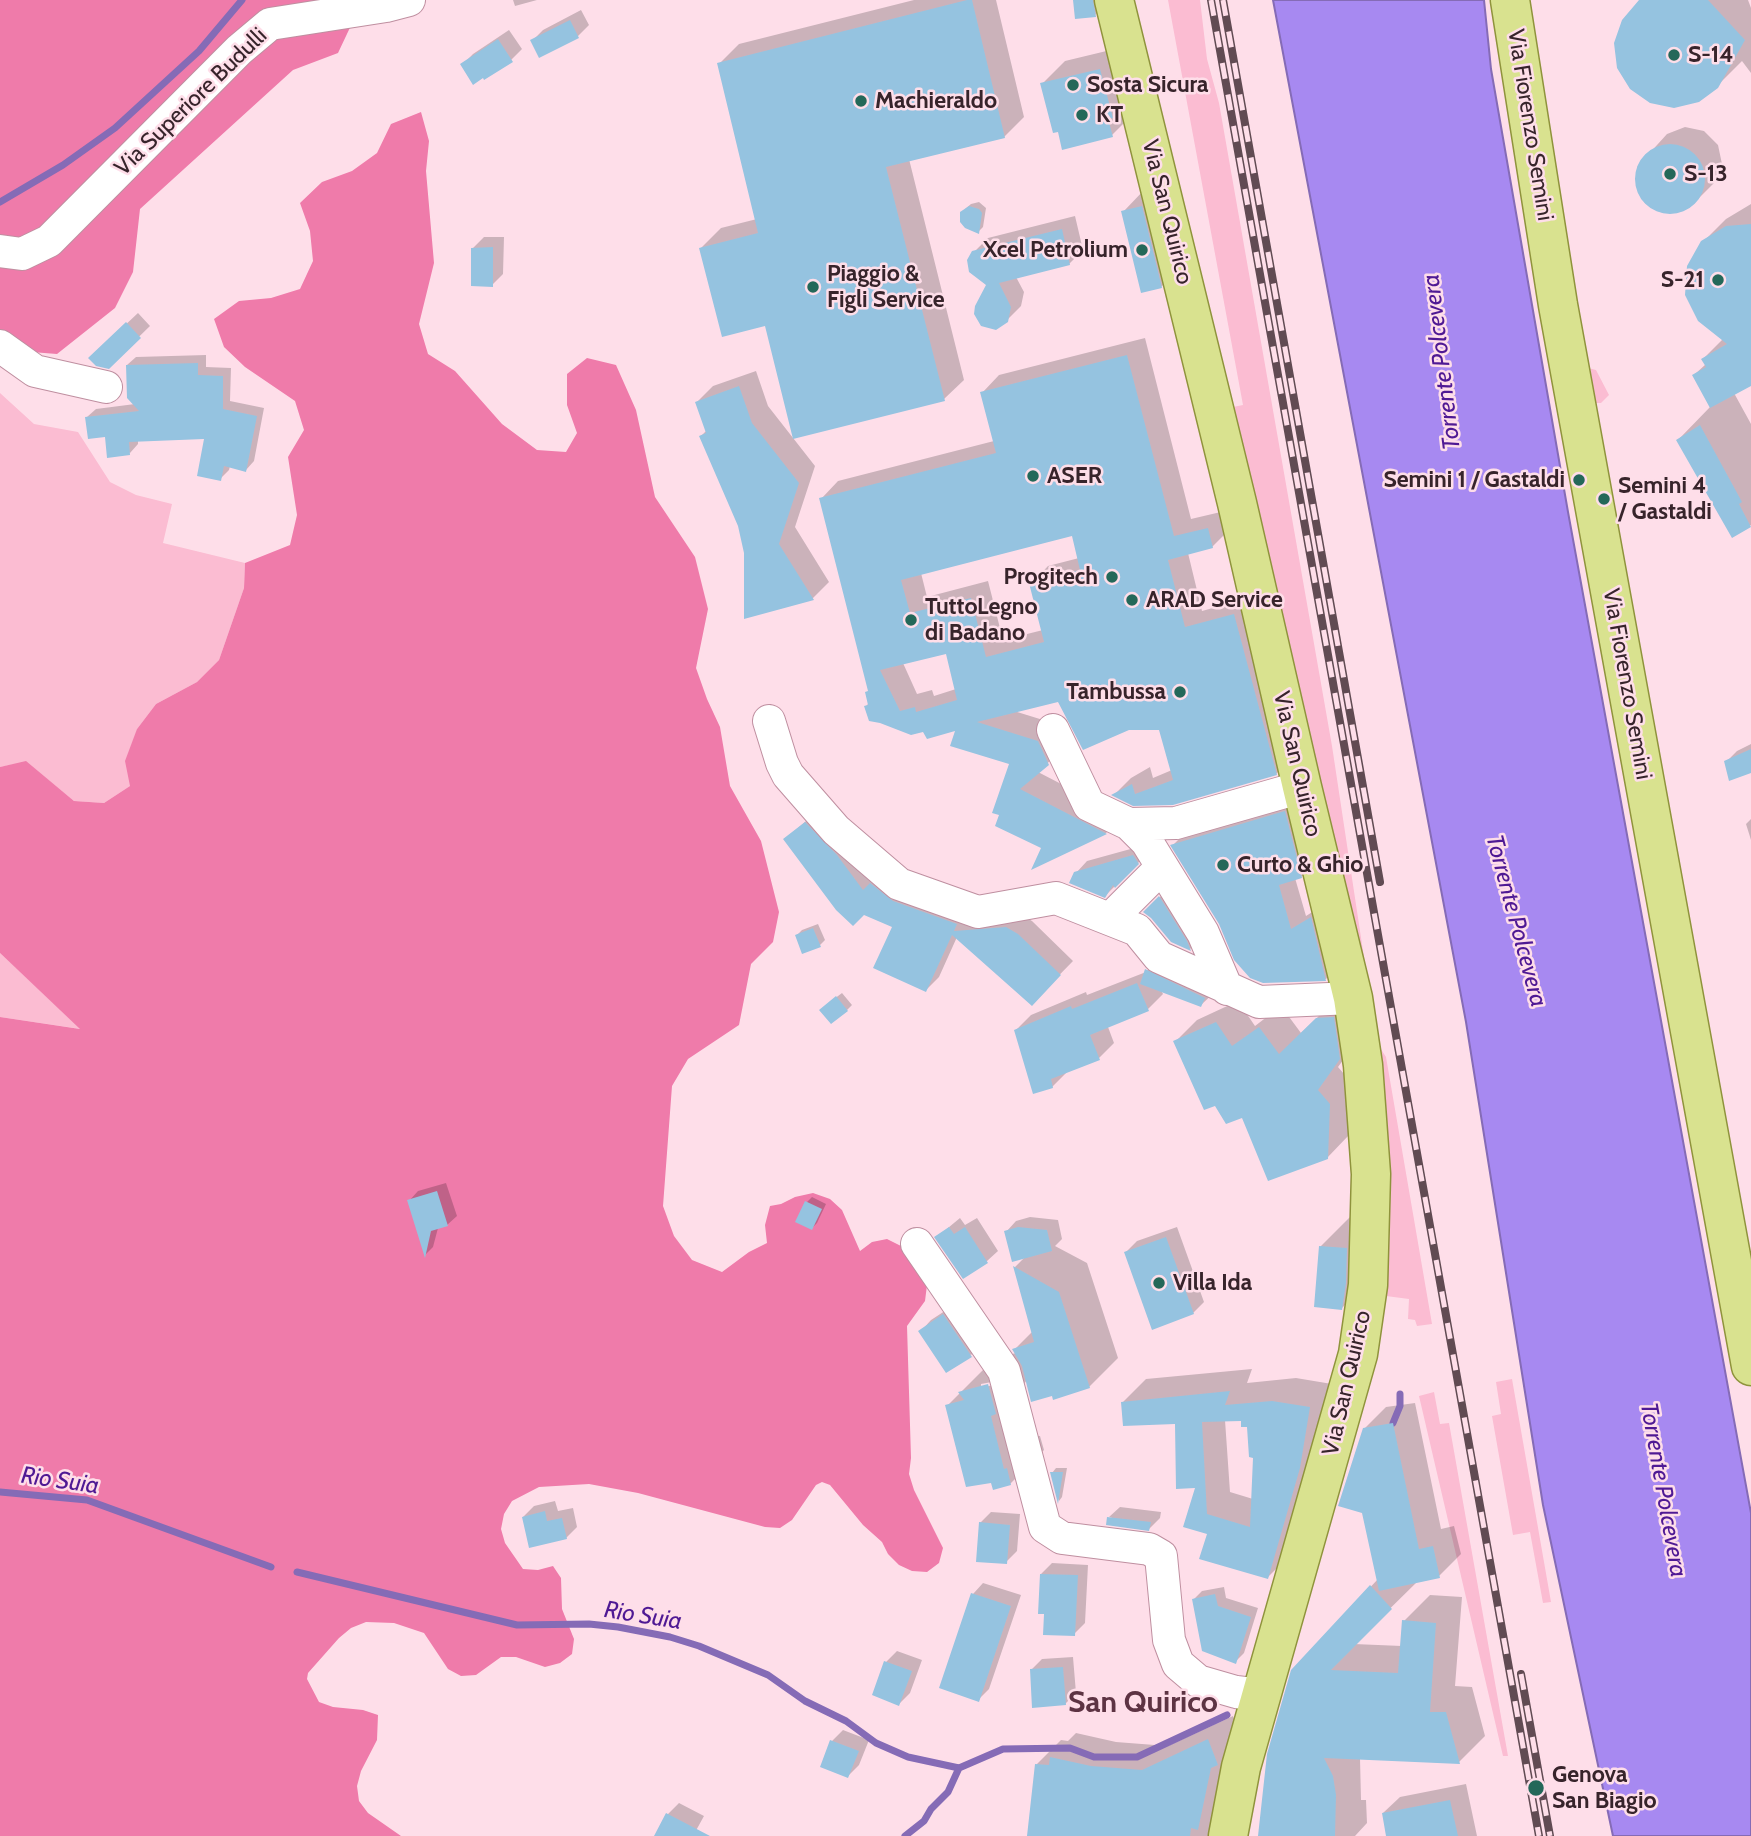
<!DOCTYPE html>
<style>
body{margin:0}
canvas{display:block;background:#fedee9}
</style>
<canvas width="1751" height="1836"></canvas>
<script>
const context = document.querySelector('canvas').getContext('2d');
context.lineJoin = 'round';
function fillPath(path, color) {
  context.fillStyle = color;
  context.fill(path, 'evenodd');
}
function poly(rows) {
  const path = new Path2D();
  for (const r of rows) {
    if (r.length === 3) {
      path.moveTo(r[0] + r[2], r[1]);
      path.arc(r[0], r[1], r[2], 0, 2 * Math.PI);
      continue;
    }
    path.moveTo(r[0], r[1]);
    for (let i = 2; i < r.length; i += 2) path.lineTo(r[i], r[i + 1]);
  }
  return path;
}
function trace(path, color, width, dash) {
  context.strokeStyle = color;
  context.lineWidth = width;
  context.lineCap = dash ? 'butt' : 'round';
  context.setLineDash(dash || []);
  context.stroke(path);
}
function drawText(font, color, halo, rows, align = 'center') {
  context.font = font + ' Cabin,sans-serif';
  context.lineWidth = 5;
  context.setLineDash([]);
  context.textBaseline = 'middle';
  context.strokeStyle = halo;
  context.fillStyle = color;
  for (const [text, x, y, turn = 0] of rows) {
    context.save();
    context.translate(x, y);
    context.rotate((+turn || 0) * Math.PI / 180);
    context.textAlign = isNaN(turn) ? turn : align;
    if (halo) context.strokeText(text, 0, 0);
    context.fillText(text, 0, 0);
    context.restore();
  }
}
fillPath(poly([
 [1168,0,1200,0,1207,59,1219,103,1332,746,1365,964,1228,408,1243,405],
 [1588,368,1596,370,1609,395,1601,403,1591,403],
 [0,393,34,424,78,432,110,482,136,495,172,504,163,543,245,563,244,588,219,660,197,682,156,704,137,729,130,786,104,803,74,801,26,762,0,767],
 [0,953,81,1029,0,1017],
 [1375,1040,1386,1057,1432,1324,1417,1326,1415,1320,1408,1319,1409,1299,1386,1296,1389,1245],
 [1512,1379,1551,1602,1543,1603,1530,1532,1513,1535,1492,1416,1501,1414,1496,1382],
 [1434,1392,1440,1424,1449,1423,1508,1756,1503,1756,1419,1396]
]), '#fbbcd2');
fillPath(poly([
 [0,0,363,0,338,53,293,70,140,209,133,272,115,308,57,354,6,350,0,355],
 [421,112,429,141,426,171,434,263,419,324,428,354,455,371,502,424,537,450,566,452,577,433,567,405,567,374,587,358,616,365,636,410,655,497,695,557,708,609,696,668,707,699,720,727,730,786,761,841,779,912,773,942,751,964,739,1025,688,1059,672,1086,663,1206,674,1236,692,1260,722,1272,749,1252,767,1243,765,1225,770,1206,781,1204,795,1197,813,1193,830,1199,842,1210,860,1251,872,1242,887,1239,901,1246,927,1285,925,1301,907,1326,911,1458,909,1474,914,1490,943,1548,939,1563,927,1572,912,1571,899,1565,888,1554,882,1542,863,1525,830,1485,822,1482,816,1485,792,1520,780,1528,765,1527,638,1493,589,1484,539,1487,512,1501,504,1514,501,1529,505,1543,523,1569,538,1570,553,1566,561,1578,562,1609,574,1639,572,1654,560,1663,545,1667,516,1657,501,1657,476,1675,461,1676,448,1669,424,1633,394,1623,366,1622,351,1628,339,1638,308,1673,307,1679,319,1702,333,1707,363,1710,378,1715,377,1740,361,1771,357,1786,359,1801,368,1813,401,1836,0,1836,0,1017,80,1029,0,953,0,767,26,761,74,801,104,803,130,786,125,761,137,729,156,704,197,682,219,660,244,588,245,563,290,545,297,515,288,457,304,430,295,401,245,367,224,347,214,319,239,301,271,298,300,289,313,261,310,231,300,203,322,182,352,171,377,153,391,124]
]), '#ef7baa');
const water = poly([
 [1273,0,1484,0,1491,69,1568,512,1751,1513,1751,1836,1613,1836,1543,1505,1466,1022,1273,0]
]);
fillPath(water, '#a789f1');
trace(water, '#856bb6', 2);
fillPath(poly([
 [513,0,537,0,515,6],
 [914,0,996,0,1024,117,1004,137,909,159,964,380,944,399,766,324,701,248,721,228,757,219,719,64,739,44],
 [1075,0,1105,0,1106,4,1095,15],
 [1642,0,1748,0,1751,8,1751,73,1742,61,1717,86],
 [581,10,589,25,578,36,532,41,543,30],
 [509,30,522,49,511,60,484,76,462,65,473,54],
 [1123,47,1134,113,1112,135,1042,84,1065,61],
 [1685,127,1704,131,1718,145,1722,164,1715,182,1698,199,1682,211,1663,213,1645,203,1636,186,1637,167,1667,134],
 [1145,189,1184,264,1161,287,1123,212],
 [979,202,986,208,983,227,978,232,965,209,971,204],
 [1751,204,1751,384,1734,393,1751,424,1751,525,1733,536,1678,440,1711,406,1694,375,1706,364,1703,359,1724,338,1703,242,1726,219],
 [1075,216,1083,250,1069,264,1016,277,1024,292,1021,306,1007,320,974,252,988,238],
 [484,237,504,237,503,274,492,285,473,248],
 [138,313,150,326,108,367,90,358],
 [1145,338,1191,519,1225,511,1230,529,1212,547,1188,553,1202,611,1252,597,1294,756,1276,774,1173,803,1114,795,1131,778,1150,767,1153,778,1172,770,1161,728,1059,700,1014,711,1056,724,1066,746,1038,772,1123,816,1106,833,1035,867,1043,847,997,825,1011,763,958,729,924,730,866,706,869,703,869,690,821,499,838,481,994,441,982,393,999,375],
 [1073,534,1079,558,1048,566,1031,584,1043,630,1003,640,988,581,927,597,921,573],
 [947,651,956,689,934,696,932,690,917,694,903,663],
 [206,355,206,367,231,368,230,401,264,408,254,461,246,470,230,466,229,470,220,479,206,437,138,440,138,444,130,453,87,417,96,409,135,404,127,365,136,357],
 [756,371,768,406,815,466,795,527,829,582,813,598,746,617,746,553,740,526,701,436,707,430,697,402,713,386],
 [1751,744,1751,771,1726,762,1737,751],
 [1299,797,1315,862,1301,877,1295,878,1306,916,1325,904,1340,964,1326,979,1263,982,1220,923,1173,845,1187,831],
 [819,810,850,841,969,911,1020,914,1032,921,1073,961,1032,1003,957,937,939,977,926,990,894,926,785,839],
 [1751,819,1751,840,1746,824],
 [1145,845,1149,852,1105,896,1076,873,1087,861],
 [1170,887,1201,939,1190,949,1172,941,1152,917,1145,912],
 [818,924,825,940,820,945,797,935,802,930],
 [1163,953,1218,989,1201,1005,1161,990,1163,994,1148,1009,1108,1027,1114,1043,1099,1058,1067,1072,1052,1087,1016,1030,1031,1015,1086,992,1087,995,1146,972],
 [842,993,852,1005,847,1010,826,1005],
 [1339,997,1361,1036,1338,1067,1351,1082,1349,1135,1327,1158,1243,1116,1175,1042,1197,1020,1238,1001,1255,1026,1281,1006,1301,1033],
 [446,1183,457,1216,447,1225,438,1228,433,1247,425,1255,409,1201,418,1191],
 [812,1197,826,1204,817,1223,812,1228,807,1202],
 [1354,1213,1375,1274,1342,1308,1320,1247],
 [1030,1217,1058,1220,1062,1239,1055,1246,1087,1263,1118,1358,1089,1387,1053,1393,1027,1380,1024,1384,1037,1436,1040,1436,1044,1450,1010,1484,947,1406,994,1359,1016,1353,1014,1350,1033,1331,1015,1267,1025,1257,1006,1232,1016,1221],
 [997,1381,997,1384,981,1388,981,1384],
 [960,1218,965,1225,977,1218,998,1251,987,1261,964,1276,937,1237],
 [1177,1227,1204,1302,1193,1313,1126,1252,1137,1241],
 [954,1305,982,1344,971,1355,921,1331,931,1320],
 [1252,1369,1247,1383,1296,1378,1332,1384,1291,1554,1268,1577,1209,1533,1197,1486,1177,1422,1123,1402,1146,1379],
 [1243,1419,1248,1425,1255,1457,1253,1499,1230,1492,1225,1420],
 [1415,1403,1441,1529,1454,1526,1461,1554,1439,1576,1418,1581,1354,1644,1402,1646,1404,1621,1430,1595,1462,1597,1455,1686,1472,1687,1485,1736,1459,1762,1360,1758,1361,1800,1366,1800,1367,1823,1355,1836,1260,1836,1293,1670,1378,1579,1364,1429,1386,1407],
 [1056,1468,1067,1468,1062,1497,1059,1501,1052,1473],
 [555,1501,558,1511,573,1508,577,1527,566,1538,523,1517,534,1506],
 [1120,1507,1161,1512,1160,1518,1149,1529,1109,1517],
 [991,1512,1020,1514,1017,1551,1006,1562,980,1523],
 [1052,1563,1088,1565,1085,1623,1074,1634,1045,1613,1041,1574],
 [983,1583,1021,1595,989,1689,978,1700,973,1594],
 [1224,1587,1226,1598,1258,1608,1244,1653,1235,1662,1193,1600,1202,1591],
 [897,1651,922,1660,910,1693,899,1704,874,1694,886,1662],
 [1073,1657,1076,1693,1065,1704,1031,1670,1042,1659],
 [1233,1716,1241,1739,1210,1836,1029,1836,1036,1765,1061,1740,1068,1741,1076,1733,1116,1742,1168,1746],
 [843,1730,869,1740,859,1765,848,1776,832,1741],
 [1466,1784,1477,1836,1388,1836,1383,1813,1400,1797],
 [679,1803,704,1816,693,1836,656,1836,668,1814]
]), '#0003');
trace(poly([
 [0,202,63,165,115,128,199,51,242,0],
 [1393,1423,1400,1406,1400,1394],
 [0,1492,87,1500,271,1567],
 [297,1572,517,1625,589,1624,618,1627,670,1637,699,1646,768,1675,805,1701,846,1721,876,1743,908,1757,959,1768],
 [905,1836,924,1821,931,1809,948,1792,959,1768,1003,1749,1070,1748,1094,1757,1137,1757,1227,1715]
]), '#856bb6', 7);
fillPath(poly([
 [967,0,972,0,1005,138,886,167,945,401,793,439,765,326,722,337,699,248,758,233,717,63],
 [1073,0,1093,0,1096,17,1075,19],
 [1639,0,1708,0,1745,40,1718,88,1699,102,1674,108,1650,103,1630,89,1617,68,1614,43,1622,20],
 [570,20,579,38,539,58,530,40],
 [498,39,513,62,484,80,483,78,473,85,460,64],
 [1100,69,1113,118,1108,119,1113,137,1062,150,1058,132,1053,133,1040,83],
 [1670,179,35],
 [969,206,979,209,982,213,979,234,965,228,960,222,960,212],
 [1142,206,1162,288,1141,293,1121,211],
 [1751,224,1751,386,1710,408,1692,375,1706,367,1701,359,1727,344,1698,321,1685,295,1687,266,1701,241,1726,226],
 [1062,229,1070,265,999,283,1011,307,1008,322,996,330,981,326,974,314,975,306,986,285,969,272,967,260,972,251],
 [493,247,493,287,471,286,471,248],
 [126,322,141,338,109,369,96,366,88,358],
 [1127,355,1174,536,1208,528,1213,548,1168,560,1185,627,1234,614,1277,775,1173,805,1133,806,1111,795,1132,784,1135,794,1173,780,1159,730,1129,730,1083,750,1058,702,977,722,1038,741,1049,765,1020,789,1107,834,1031,870,1041,848,995,826,999,815,992,813,1009,764,950,746,955,731,927,739,923,732,911,735,880,723,869,721,864,706,868,705,865,692,868,691,819,498,996,453,980,392],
 [1072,536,1080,570,1029,583,1044,642,986,657,971,598,910,613,901,580],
 [946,654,957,700,916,712,915,707,900,711,880,670],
 [198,363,198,375,223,376,223,409,257,416,246,472,224,466,221,481,197,476,204,439,129,442,130,455,107,458,105,437,88,439,85,417,139,411,127,398,126,365],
 [739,386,752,423,799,483,779,544,814,600,744,619,744,553,738,526,699,436,706,433,695,402],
 [1700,425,1742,502,1739,504,1751,527,1732,538,1676,440],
 [1751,749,1751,773,1729,781,1724,761],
 [1285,811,1302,878,1279,885,1291,929,1311,917,1326,981,1263,983,1250,978,1234,960,1219,924,1170,845],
 [805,822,837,855,863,890,870,883,893,901,957,924,954,931,1006,927,1018,934,1061,975,1032,1006,952,935,926,992,873,968,892,927,864,915,853,926,836,910,783,839],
 [1133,855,1139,864,1115,888,1113,885,1105,898,1069,883,1074,872],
 [1159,896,1187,941,1191,951,1171,942,1151,918,1143,912],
 [813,928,821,947,802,954,795,935],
 [1145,969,1205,998,1201,1007,1140,984],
 [1137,983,1149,1011,1090,1035,1100,1060,1051,1079,1053,1088,1033,1094,1014,1030,1071,1006,1072,1009],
 [836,996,848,1011,831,1024,819,1010],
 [1334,1017,1340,1059,1318,1090,1330,1104,1328,1159,1268,1181,1242,1118,1226,1124,1215,1106,1204,1110,1173,1041,1216,1022,1232,1046,1259,1027,1279,1054,1316,1018],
 [437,1191,448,1226,431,1231,425,1258,407,1200],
 [805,1201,822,1209,812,1230,795,1222],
 [949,1227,954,1234,965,1227,988,1263,963,1279,934,1237],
 [1018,1227,1047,1230,1052,1251,1012,1262,1004,1231],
 [1166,1237,1194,1314,1152,1330,1124,1252],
 [1319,1246,1347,1248,1346,1283,1342,1310,1314,1307],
 [1013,1266,1059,1292,1090,1388,1053,1400,1052,1396,1031,1402,1022,1366,1012,1349,1034,1342],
 [943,1314,972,1357,946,1373,918,1331],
 [988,1384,996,1414,991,1416,1004,1469,1007,1468,1011,1485,993,1490,991,1483,966,1487,945,1405,964,1400,958,1392],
 [1230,1391,1225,1405,1272,1401,1310,1407,1300,1468,1268,1579,1199,1559,1207,1534,1183,1527,1195,1488,1176,1489,1175,1424,1123,1426,1121,1402],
 [1241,1421,1241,1427,1247,1427,1249,1457,1253,1458,1250,1527,1207,1514,1202,1422],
 [1393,1423,1419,1549,1433,1546,1440,1578,1379,1591,1362,1513,1338,1506,1363,1428],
 [1050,1472,1063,1472,1058,1504],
 [545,1511,547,1521,562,1518,567,1539,529,1548,522,1517],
 [1107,1517,1151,1522,1149,1531,1106,1525],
 [979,1522,1010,1525,1007,1564,976,1562],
 [1040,1574,1078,1575,1075,1636,1043,1635,1044,1614,1038,1614],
 [1370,1585,1392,1609,1331,1670,1398,1673,1402,1620,1436,1623,1430,1712,1446,1712,1460,1764,1324,1758,1333,1776,1336,1795,1335,1836,1258,1836,1267,1754,1291,1670],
 [971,1593,1011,1606,979,1702,939,1688],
 [1215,1594,1218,1606,1251,1617,1236,1664,1202,1651,1192,1599],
 [884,1661,912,1671,899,1706,872,1695],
 [1063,1667,1066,1705,1032,1708,1030,1669],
 [1208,1739,1218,1765,1211,1768,1198,1830,1191,1828,1190,1836,1027,1836,1035,1764,1049,1765,1050,1757,1091,1766,1142,1770],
 [830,1740,859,1751,848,1778,820,1767],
 [1450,1800,1458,1836,1386,1836,1382,1813],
 [666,1813,710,1836,654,1836]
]), '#95c3e0');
const minor = poly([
 [0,251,22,254,49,241,239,50,270,24,386,6,409,0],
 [0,346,35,371,106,387],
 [769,721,782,763,788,775,836,830,899,884,978,912,1056,898,1137,930,1159,957,1259,1002,1353,998],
 [1053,730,1089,805,1129,824,1147,842,1203,933,1227,989],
 [1129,824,1176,823,1302,787],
 [1110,919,1161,868],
 [917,1244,1004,1371,1045,1527,1062,1538,1149,1549,1161,1556,1169,1640,1178,1664,1198,1681,1236,1692,1261,1695]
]);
const major = poly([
 [1114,0,1237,503,1302,787,1353,998,1363,1065,1371,1174,1368,1285,1358,1354,1241,1767,1228,1836],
 [1510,0,1558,305,1751,1366]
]);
trace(minor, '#bf8fa0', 34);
trace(major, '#8f933c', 41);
trace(minor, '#fff', 32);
trace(major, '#d9e28f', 38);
const rail = poly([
 [1211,0,1539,1836],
 [1223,0,1380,882],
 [1521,1674,1550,1836]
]);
trace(rail, '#614b53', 8);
trace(rail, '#fedee9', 5, [16]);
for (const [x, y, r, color] of [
 [1674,55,7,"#246859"],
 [1073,85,7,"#246859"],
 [861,101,7,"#246859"],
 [1082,115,7,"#246859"],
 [1670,174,7,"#246859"],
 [1142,250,7,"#246859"],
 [1718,280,7,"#246859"],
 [813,287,7,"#246859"],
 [1033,476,7,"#246859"],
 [1579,480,7,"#246859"],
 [1604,499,7,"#246859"],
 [1112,577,7,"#246859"],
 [1132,600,7,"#246859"],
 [911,620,7,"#246859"],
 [1180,692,7,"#246859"],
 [1223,865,7,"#246859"],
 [1159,1283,7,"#246859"],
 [1536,1788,9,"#246859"]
]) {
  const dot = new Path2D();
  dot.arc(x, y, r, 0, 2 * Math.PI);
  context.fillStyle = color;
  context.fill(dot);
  trace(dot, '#fedee9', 2.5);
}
drawText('bold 23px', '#37242b', '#fedee9', [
 ["S-14",1688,55],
 ["Sosta Sicura",1087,85],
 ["Machieraldo",875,101],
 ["KT",1096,115],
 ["S-13",1684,174],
 ["Xcel Petrolium",1128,250,"right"],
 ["Piaggio &",827,274],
 ["Figli Service",827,300],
 ["S-21",1704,280,"right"],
 ["ASER",1047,476],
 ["Semini 1 / Gastaldi",1565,480,"right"],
 ["Semini 4",1618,486],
 ["/ Gastaldi",1618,512],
 ["Progitech",1098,577,"right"],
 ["ARAD Service",1146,600],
 ["TuttoLegno",925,607],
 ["di Badano",925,633],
 ["Tambussa",1166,692,"right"],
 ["Curto & Ghio",1237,865],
 ["Villa Ida",1173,1283],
 ["Genova",1552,1775],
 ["San Biagio",1552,1801]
], 'left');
drawText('23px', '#37242b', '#fedee9', [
 ["Via Superiore Budulli",191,102,-44],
 ["Via Fiorenzo Semini",1530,125,81],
 ["Via San Quirico",1167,212,76],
 ["Via Fiorenzo Semini",1627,684,80],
 ["Via San Quirico",1297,764,77],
 ["Via San Quirico",1347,1383,-77]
]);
drawText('italic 24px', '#4f1994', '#fedee9', [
 ["Torrente Polcevera",1442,362,-97],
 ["Torrente Polcevera",1516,921,75],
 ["Rio Suia",60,1481,8],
 ["Torrente Polcevera",1663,1490,80],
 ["Rio Suia",643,1616,9]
]);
drawText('bold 30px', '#5d3343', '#fedee9', [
 ["San Quirico",1143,1703]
]);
</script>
